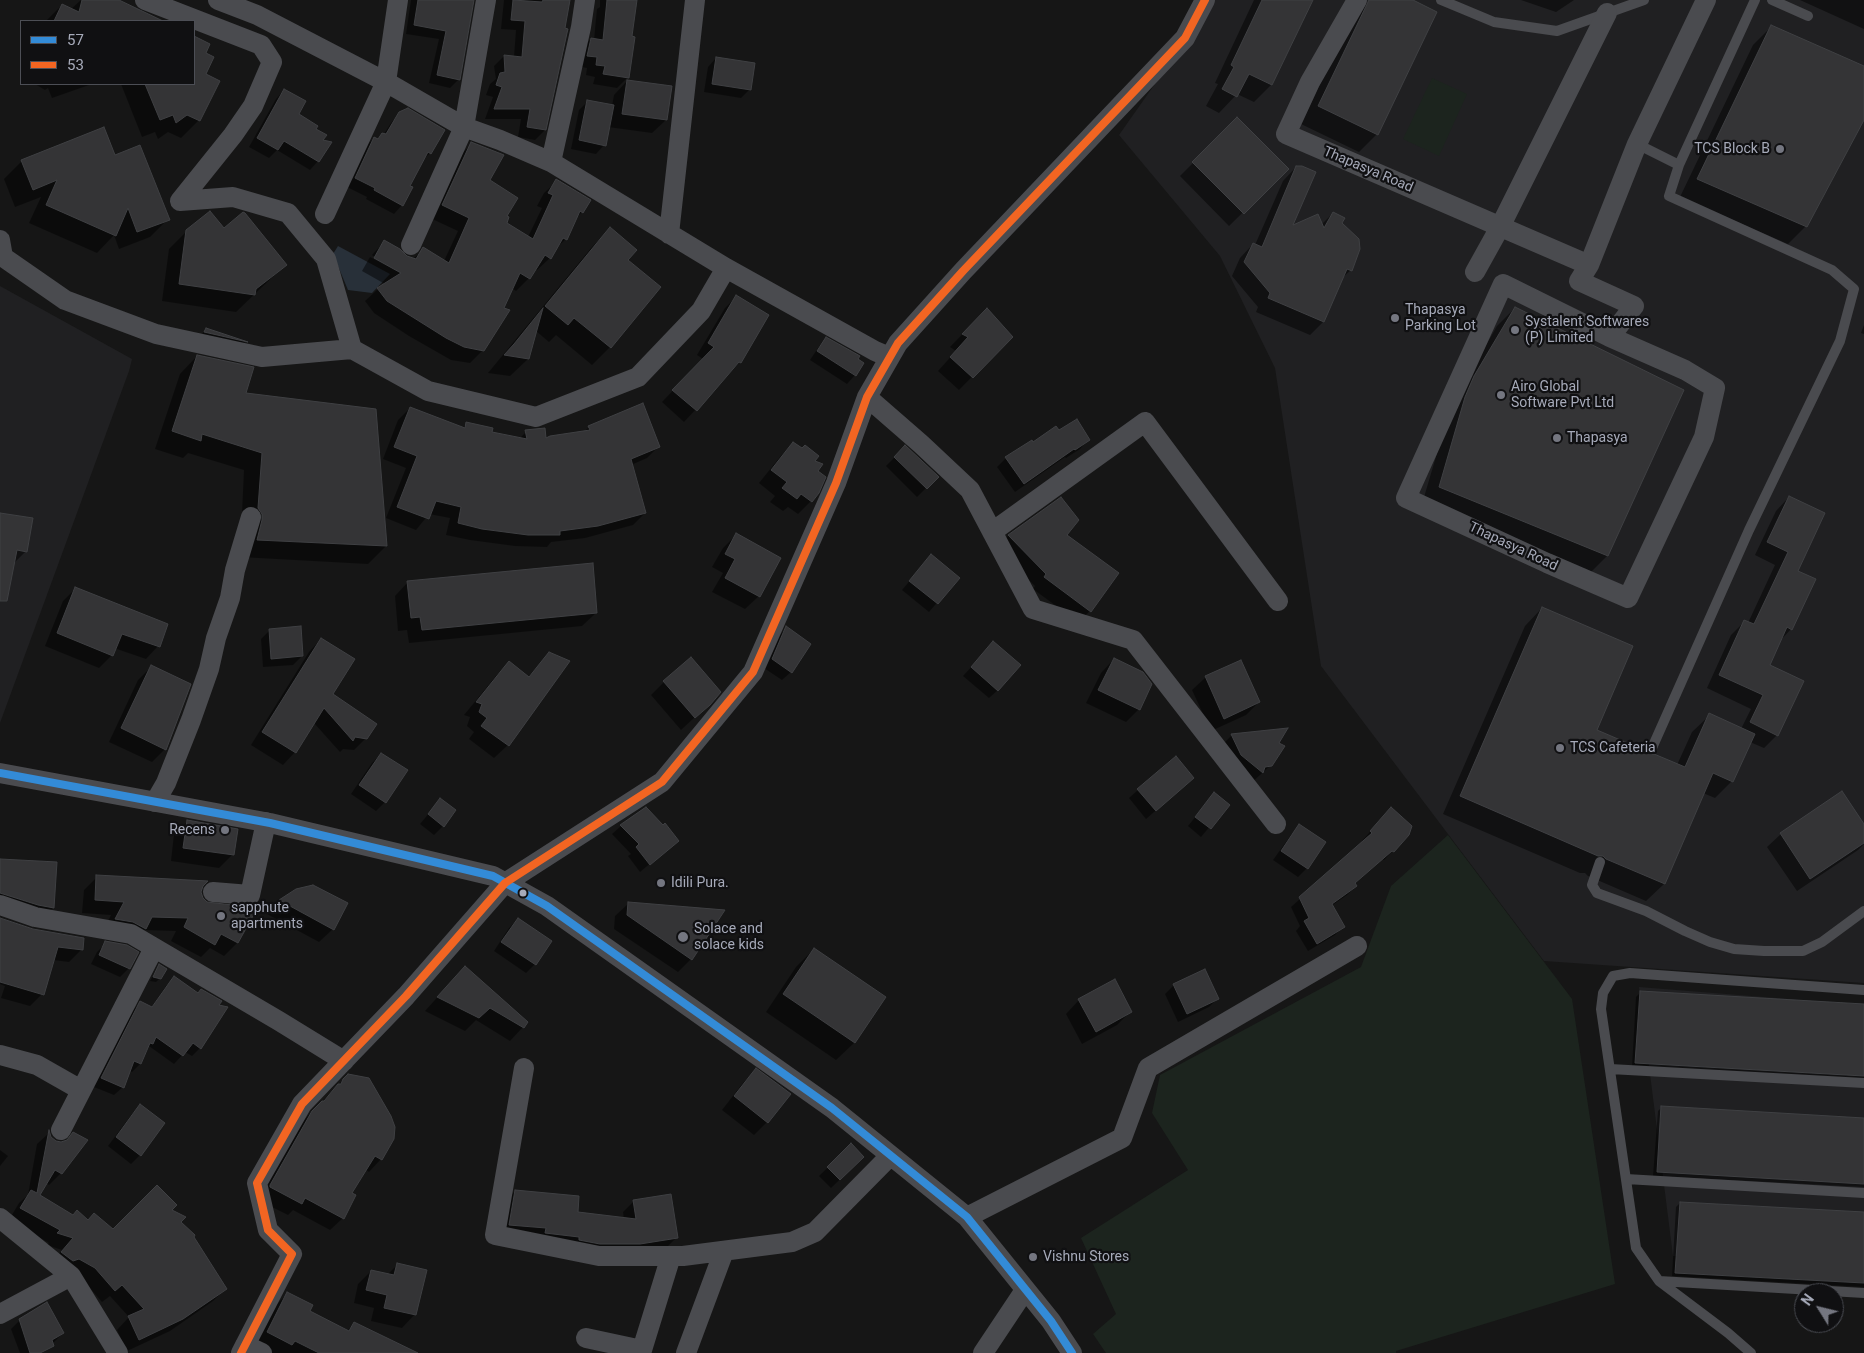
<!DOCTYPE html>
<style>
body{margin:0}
#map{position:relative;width:1864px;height:1353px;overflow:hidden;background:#161616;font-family:Roboto,sans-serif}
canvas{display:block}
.legend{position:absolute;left:20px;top:20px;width:175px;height:65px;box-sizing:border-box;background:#101012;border:1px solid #4c4e55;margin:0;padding:6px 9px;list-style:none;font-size:15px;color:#a6aab9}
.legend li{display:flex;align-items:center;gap:10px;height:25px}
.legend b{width:25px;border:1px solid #4c4e55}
.north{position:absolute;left:1794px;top:1283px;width:50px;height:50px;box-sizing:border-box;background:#101012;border:1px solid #4c4e55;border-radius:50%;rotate:306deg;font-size:14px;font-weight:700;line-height:20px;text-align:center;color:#a6aab9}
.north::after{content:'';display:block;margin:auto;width:18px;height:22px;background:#747680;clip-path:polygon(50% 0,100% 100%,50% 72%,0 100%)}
</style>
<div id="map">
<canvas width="1864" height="1353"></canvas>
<ul class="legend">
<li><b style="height:6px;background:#338bd7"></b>57</li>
<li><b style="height:6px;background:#f26522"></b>53</li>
</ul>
<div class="north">N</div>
</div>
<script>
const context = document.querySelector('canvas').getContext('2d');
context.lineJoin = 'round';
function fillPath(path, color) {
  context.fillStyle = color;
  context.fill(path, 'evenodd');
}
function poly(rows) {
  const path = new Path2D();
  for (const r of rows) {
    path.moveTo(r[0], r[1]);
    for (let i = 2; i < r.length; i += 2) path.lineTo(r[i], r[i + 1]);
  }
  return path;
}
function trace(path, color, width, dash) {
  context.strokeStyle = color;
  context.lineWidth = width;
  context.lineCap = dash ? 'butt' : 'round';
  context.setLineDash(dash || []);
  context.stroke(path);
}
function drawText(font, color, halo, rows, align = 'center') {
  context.font = font + ' Roboto,sans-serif';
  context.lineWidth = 4.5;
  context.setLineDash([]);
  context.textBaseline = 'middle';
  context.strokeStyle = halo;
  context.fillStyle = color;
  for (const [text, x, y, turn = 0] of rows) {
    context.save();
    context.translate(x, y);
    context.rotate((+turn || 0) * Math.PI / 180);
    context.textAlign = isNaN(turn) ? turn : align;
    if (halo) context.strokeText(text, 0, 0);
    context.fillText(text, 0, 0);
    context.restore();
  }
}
fillPath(poly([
 [1214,0,1864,0,1864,983,1544,961,1321,666,1275,368,1220,256,1119,135],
 [0,286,132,359,129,371,0,723],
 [1639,987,1864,1005,1864,1266,1673,1256]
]), '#202022');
fillPath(poly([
 [1432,78,1467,94,1439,156,1403,139],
 [1448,835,1572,999,1615,1284,1396,1351,1396,1353,1106,1353,1093,1334,1116,1314,1081,1238,1188,1170,1152,1113,1160,1075,1361,967,1391,886]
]), '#1c241e');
fillPath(poly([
 [338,246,390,274,372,293,348,290,333,254]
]), '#283039');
fillPath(poly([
 [81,0,116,0,160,21,46,21,62,5,71,9],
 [411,0,473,0,459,79,450,88,429,83,439,39,406,34],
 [504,0,569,0,545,130,535,140,518,137,521,119,485,119,493,97,486,95,490,84,496,79,494,66,504,56,514,57,516,30,501,29],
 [600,0,636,0,628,77,617,88,593,84,595,77,586,75,587,68,577,66,580,50,591,39,594,40,597,9,600,7],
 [1254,0,1312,0,1271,85,1254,102,1237,94,1219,113,1206,106,1218,84,1215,83],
 [1376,0,1410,0,1377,134,1359,152,1301,124,1351,20,1369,1],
 [1521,0,1574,0,1556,12],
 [1800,0,1864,0,1864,29],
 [1771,27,1864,67,1864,117,1806,226,1788,244,1680,197,1753,45],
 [194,38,208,45,204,53,204,74,218,81,199,120,181,138,168,132,158,139,155,132,142,137,121,84,194,84],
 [716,58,750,89,741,98,704,92,708,67],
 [627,81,666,120,652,133,608,127,604,145,596,154,571,149,579,110,588,101,612,106,614,95],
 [35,84,92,84,52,98,48,88,45,90],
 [284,90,297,114,315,129,322,141,318,161,310,170,277,150,269,158,249,147,276,99],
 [400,113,430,153,422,161,408,186,402,205,394,214,366,199,367,197,347,187,365,147,374,138,376,140,384,134,391,123],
 [1237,119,1287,169,1229,226,1180,176],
 [472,144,505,217,505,223,528,237,542,208,537,206,544,193,557,181,582,212,575,219,566,239,554,250,550,258,537,270,535,269,529,278,516,291,512,288,483,350,470,363,451,360,409,336,374,313,365,301,378,289,385,284,362,271,370,257,397,271,372,255,384,242,406,257,413,259,424,249,444,261,458,231,430,218,459,156],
 [114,156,168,219,150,237,119,249,114,235,97,253,29,223,41,197,15,207,4,179,22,161],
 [1296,167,1291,227,1321,225,1333,213,1341,223,1351,270,1341,279,1323,322,1310,335,1256,312,1258,307,1232,276,1240,258,1253,244,1255,245,1283,181],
 [224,229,285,265,236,312,162,301,169,249,187,231],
 [610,229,627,260,610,347,592,365,556,335,549,342,536,331,528,359,510,376,488,373,592,247],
 [736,297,740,362,684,422,662,402,703,359,697,355,725,308],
 [1515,308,1682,390,1607,556,1589,574,1422,504,1448,416,1457,396,1497,326],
 [987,309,1011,337,959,390,938,371,956,351,950,347],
 [1864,325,1864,334,1861,333],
 [206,330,245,342,229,359,188,348],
 [826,339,857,360,855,375,847,384,810,360,818,348],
 [197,356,244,394,386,546,368,564,240,557,244,470,188,453,183,458,155,449,180,374],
 [410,408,462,428,467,424,491,433,519,439,526,432,545,440,584,432,589,427,659,446,647,458,631,465,645,513,633,525,585,538,551,542,547,547,515,546,470,540,446,535,450,518,429,514,416,530,386,518,406,468,383,459,398,420],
 [1059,432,1088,440,1080,449,1066,458,1065,457,1015,492,997,467,1006,458],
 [793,443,813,461,816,471,811,501,798,514,788,507,783,511,770,502,775,496,759,483,780,457],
 [905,447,937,477,917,497,886,466],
 [1789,497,1796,571,1791,629,1780,641,1768,666,1777,735,1764,748,1750,742,1732,781,1715,798,1703,793,1664,884,1646,901,1588,876,1585,873,1580,873,1443,814,1525,626,1542,608,1595,731,1677,765,1692,732,1710,715,1741,729,1751,709,1707,688,1731,635,1745,621,1748,623,1775,565,1755,555,1776,511],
 [1061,498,1066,535,1090,611,1078,622,1033,589,1035,586,997,548,1008,536],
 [0,514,26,551,13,564,0,596],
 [736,535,759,596,745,609,712,592,723,573,712,567,723,548],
 [923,565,958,578,929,612,902,590],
 [408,582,596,613,582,626,409,643,407,630,398,631,395,596],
 [76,588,158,646,146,659,114,648,112,655,99,668,45,646,63,601],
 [786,628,791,672,782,680,764,668,778,637],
 [270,630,302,656,293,665,263,667,261,639],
 [321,639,331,694,366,738,354,750,343,749,340,752,314,723,295,752,283,765,251,745,309,652],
 [985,652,998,690,989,698,963,676],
 [549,654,508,745,494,758,469,739,474,732,467,726,470,717,464,715,496,676,509,663,527,678],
 [1114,659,1139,709,1126,722,1086,703,1101,673],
 [151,667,165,749,152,762,109,742,138,680],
 [1206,677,1259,702,1246,715,1211,731,1192,690],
 [664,682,709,704,681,730,651,695],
 [1232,735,1271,765,1249,785,1219,748],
 [381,754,385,802,376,811,351,794,372,763],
 [1184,786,1146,819,1129,798,1138,790],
 [1214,794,1228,805,1201,837,1188,826],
 [441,799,443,826,434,835,420,824],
 [1382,818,1408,835,1384,860,1382,859,1354,884,1356,886,1347,895,1331,906,1343,926,1335,935,1308,951,1296,931,1300,926,1291,907,1364,842,1362,841],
 [188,821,233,854,219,868,171,861,174,834],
 [621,826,677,841,640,872,628,856,631,854,612,834],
 [1300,826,1324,842,1307,868,1298,877,1273,860,1291,835],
 [1864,826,1864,844,1858,850,1797,891,1767,847,1781,834],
 [0,860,53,908,40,921,0,910],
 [97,877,202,886,200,891,201,898,206,903,249,908,237,943,224,956,210,948,201,957,171,941,176,931,144,930,132,942,103,932,111,915,82,913,84,890],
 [297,890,333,929,319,942,267,914,280,901],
 [629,903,691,959,678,972,614,929,615,916],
 [0,919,81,950,69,962,53,960,42,994,30,1006,1,998,5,986,0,984],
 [518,919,550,941,535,964,526,973,494,951,509,928],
 [106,943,137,953,129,968,120,977,91,964,97,952],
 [814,949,885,997,854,1043,836,1060,766,1012,796,967],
 [159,966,160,978,156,982,150,981],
 [174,978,217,1006,226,1008,200,1048,192,1056,185,1052,174,1064,149,1046,140,1064,132,1072,129,1071,123,1087,114,1095,94,1087,132,1011,140,1003,151,1008,166,986],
 [452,981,523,1027,510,1041,476,1020,465,1031,425,1011],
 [1174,985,1218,998,1209,1007,1178,1022,1165,994],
 [1640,993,1864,1005,1864,1081,1632,1067,1636,997],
 [1079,1000,1131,1011,1117,1025,1082,1044,1066,1014],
 [756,1070,767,1122,754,1135,722,1110,743,1083],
 [348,1075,381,1159,369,1172,365,1169,351,1193,343,1218,330,1230,293,1210,288,1215,258,1200,299,1125],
 [140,1105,140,1155,131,1164,108,1146,132,1114],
 [1662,1107,1864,1119,1864,1187,1653,1176,1658,1111],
 [49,1133,50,1138,56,1142,61,1143,86,1141,61,1173,49,1185,46,1183,38,1195,72,1216,113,1231,170,1211,225,1289,213,1301,170,1331,127,1351,117,1330,129,1317,110,1296,102,1302,83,1280,50,1265,62,1250,47,1245,49,1243,9,1220,19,1203,28,1195,37,1144],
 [851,1145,863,1157,831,1188,819,1176],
 [0,1150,8,1156,0,1166],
 [515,1191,576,1213,624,1219,623,1212,633,1202,670,1195,677,1237,667,1247,629,1254,499,1235,505,1202],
 [1680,1203,1864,1214,1864,1287,1672,1276,1676,1207],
 [397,1265,415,1314,402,1328,371,1321,374,1308,354,1303,358,1284,371,1271,387,1275],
 [287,1294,308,1311,347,1331,354,1324,416,1353,272,1353,255,1345,275,1306],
 [20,1320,63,1333,54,1342,32,1353,20,1353,11,1329]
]), '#0007');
const building = poly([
 [82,0,119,0,163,21,54,21,62,4,79,12,82,0],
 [418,0,474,0,460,80,437,75,446,31,414,25,418,0],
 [513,0,542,2,543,0,570,0,565,28,568,29,567,33,546,130,527,127,530,109,494,109,502,87,496,85,500,73,505,72,504,55,522,57,525,21,511,20,513,0],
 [607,0,637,0,632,36,635,37,629,78,603,74,605,66,596,65,597,57,587,56,591,38,603,40,607,0],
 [1262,0,1313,0,1272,85,1249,74,1237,97,1222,89,1234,67,1231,65,1262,0],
 [1369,0,1413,0,1437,12,1378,135,1318,106,1369,0],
 [1771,25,1864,66,1864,120,1807,227,1697,179,1771,25],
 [194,36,210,44,206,53,214,57,206,74,220,81,200,121,187,115,176,123,173,115,160,120,145,84,194,84,194,36],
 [716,57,755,63,751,90,712,84,716,57],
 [627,80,672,86,667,120,622,114,627,80],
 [284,89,306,101,299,114,318,126,316,129,327,135,323,140,332,142,319,162,284,141,278,150,257,138,284,89],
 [587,100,614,105,606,146,579,140,587,100],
 [408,108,445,130,431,154,428,152,410,186,413,187,403,206,374,190,375,188,355,178,374,137,378,139,382,133,386,134,399,112,408,108],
 [1237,117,1289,169,1244,214,1192,162,1237,117],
 [104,127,115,155,140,145,170,220,137,232,128,208,116,236,46,205,57,180,33,190,21,160,104,127],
 [471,142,504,155,490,180,518,198,507,216,509,217,507,223,533,239,553,195,548,193,556,179,591,200,583,213,580,211,567,240,563,238,551,259,545,255,530,279,520,273,504,308,510,310,484,351,464,347,446,338,387,301,377,288,401,273,374,258,384,240,400,249,407,256,416,259,423,247,449,263,469,218,442,205,471,142],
 [1296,166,1302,166,1316,172,1293,225,1318,214,1324,228,1333,212,1345,218,1342,223,1359,239,1360,249,1352,271,1347,269,1324,322,1268,298,1270,293,1244,262,1253,243,1262,247,1296,166],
 [210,211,224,228,243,212,245,213,287,265,256,289,255,295,179,284,186,230,210,211],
 [610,227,637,250,628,260,661,287,611,348,574,318,568,325,545,306,610,227],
 [736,295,769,315,741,363,739,362,697,411,672,390,714,347,708,343,736,295],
 [1515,307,1684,390,1608,556,1439,487,1465,397,1474,376,1515,307],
 [543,308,529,359,504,355,514,344,543,308],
 [987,308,1013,337,973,378,950,357,968,337,962,334,987,308],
 [206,328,248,342,204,332,206,328],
 [826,337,860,356,858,359,864,363,856,376,817,351,826,337],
 [197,355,254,367,246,393,376,409,387,546,257,540,262,520,262,514,258,508,262,453,202,434,201,441,172,431,197,355],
 [643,403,660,447,631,459,646,513,598,526,560,531,560,535,528,535,482,529,458,523,461,507,436,501,429,519,397,507,417,456,394,447,410,407,465,428,466,422,493,428,492,432,527,439,525,430,545,428,546,438,550,436,590,430,588,426,643,403],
 [1077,419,1090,440,1075,450,1074,449,1024,484,1005,457,1032,440,1033,442,1056,426,1059,430,1077,419],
 [793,442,802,448,805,445,819,456,815,461,823,464,818,471,826,477,819,493,812,502,801,494,797,499,782,488,787,482,771,470,793,442],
 [905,445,939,477,927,489,894,457,905,445],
 [1789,496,1825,513,1798,571,1816,579,1792,630,1787,627,1770,665,1804,681,1778,736,1750,722,1763,695,1719,675,1744,620,1754,624,1788,552,1767,542,1789,496],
 [1061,497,1079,520,1067,535,1119,573,1091,612,1044,577,1046,574,1008,535,1061,497],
 [0,513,33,518,27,552,17,550,7,601,0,601,0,513],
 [736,533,781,558,760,597,725,578,735,559,725,554,736,533],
 [931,554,960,578,938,604,909,581,931,554],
 [593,563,597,613,422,630,420,617,411,618,407,581,593,563],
 [75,587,168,624,160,647,122,634,113,656,57,633,75,587],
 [1542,607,1633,646,1597,730,1646,751,1650,754,1654,754,1685,767,1709,713,1755,734,1733,782,1713,773,1665,884,1606,859,1603,856,1598,856,1460,796,1542,607],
 [301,626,303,656,271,659,269,629,301,626],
 [786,626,811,644,792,673,772,659,786,626],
 [321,638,355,659,333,694,377,724,367,739,355,737,353,741,324,708,296,753,262,732,321,638],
 [993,641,1021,665,998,691,971,667,993,641],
 [549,652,570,661,509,746,481,726,487,718,479,712,482,704,476,702,509,661,529,677,549,652],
 [691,657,721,692,710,705,695,718,663,681,691,657],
 [1114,658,1143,672,1152,684,1140,710,1098,690,1114,658],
 [1241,660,1260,702,1224,719,1205,676,1241,660],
 [151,665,191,684,166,750,121,728,151,665],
 [1288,728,1279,743,1285,746,1272,766,1265,767,1263,773,1241,755,1231,734,1288,728],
 [381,753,408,770,386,803,359,785,381,753],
 [1176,756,1194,778,1156,811,1137,789,1176,756],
 [1842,791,1864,824,1864,843,1810,879,1780,833,1842,791],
 [1214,792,1230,805,1211,829,1195,817,1214,792],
 [440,798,456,810,444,827,428,814,440,798],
 [646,807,663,825,665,823,679,841,650,865,636,847,639,844,620,825,646,807],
 [1391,807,1412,826,1409,835,1394,852,1392,851,1355,883,1357,886,1332,904,1345,927,1317,944,1304,921,1309,918,1299,897,1372,833,1370,831,1391,807],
 [187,820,238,829,234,855,183,848,187,820],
 [1299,824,1326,842,1308,869,1281,851,1299,824],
 [0,859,57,862,54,908,38,905,0,893,0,859],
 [96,875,208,881,203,886,201,892,203,898,207,902,249,907,257,904,259,905,238,943,221,934,215,945,184,927,188,918,152,917,146,929,133,922,115,919,124,902,95,900,96,875],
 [313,885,348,903,334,930,279,900,296,889,313,885],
 [628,902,725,910,692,960,627,915,628,902],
 [0,918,33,929,84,938,83,950,58,947,44,995,0,982,0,918],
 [518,918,552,941,536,965,501,942,518,918],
 [105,941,127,945,139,952,130,969,99,955,105,941],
 [814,948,886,997,855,1043,783,994,814,948],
 [159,964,167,969,161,979,153,977,159,964],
 [465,966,528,1022,524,1028,490,1008,479,1018,437,997,465,966],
 [1205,969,1219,999,1187,1014,1173,984,1205,969],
 [174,976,198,993,201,989,222,1001,219,1005,228,1007,201,1049,193,1043,183,1056,156,1037,153,1044,150,1043,141,1064,134,1061,124,1088,101,1078,140,1001,152,1007,174,976],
 [1115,979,1132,1012,1096,1032,1078,999,1115,979],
 [1640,991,1864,1004,1864,1076,1635,1063,1640,991],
 [756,1068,791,1094,768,1123,734,1096,756,1068],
 [348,1074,369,1078,391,1116,395,1127,394,1139,382,1160,375,1156,352,1193,356,1195,344,1219,305,1198,302,1204,270,1187,270,1185,312,1111,322,1101,324,1101,338,1084,341,1084,343,1079,348,1074],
 [140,1104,165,1123,141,1156,116,1137,140,1104],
 [1661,1106,1864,1118,1864,1184,1657,1172,1661,1106],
 [49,1130,51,1137,56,1141,61,1142,67,1140,73,1132,88,1140,62,1174,55,1170,40,1195,73,1215,77,1210,88,1220,94,1213,113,1229,157,1185,177,1205,172,1210,186,1217,181,1222,195,1235,194,1237,227,1289,183,1319,139,1340,128,1316,144,1309,122,1285,115,1291,95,1268,79,1259,73,1261,61,1252,73,1238,57,1233,60,1230,20,1208,31,1190,37,1193,49,1130],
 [851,1143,864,1157,840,1180,827,1167,851,1143],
 [515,1190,579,1196,578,1212,636,1219,633,1200,671,1194,678,1238,640,1244,600,1244,579,1240,579,1237,545,1233,546,1228,509,1225,515,1190],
 [1680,1202,1864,1212,1864,1283,1675,1273,1680,1202],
 [397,1263,427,1270,416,1315,384,1308,387,1295,366,1290,371,1270,394,1275,397,1263],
 [287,1292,313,1305,310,1311,349,1331,354,1322,418,1353,319,1353,295,1341,292,1345,267,1332,287,1292],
 [47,1302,64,1333,52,1340,54,1346,40,1353,30,1353,19,1319,47,1302]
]);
fillPath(building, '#343436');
trace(building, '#3f4043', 1);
trace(poly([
 [1441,0,1494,22,1557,31,1644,0],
 [1772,0,1808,16],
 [1637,144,1679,165,1669,196,1832,270,1854,289,1840,341,1749,530,1652,748],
 [1679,165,1755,0],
 [1600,862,1592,885,1597,893,1646,911,1685,931,1710,942,1734,949,1764,951,1803,951,1822,942,1864,911],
 [1610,1069,1864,1083],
 [1626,1179,1864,1193],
 [1659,1281,1864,1293],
 [1751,1353,1728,1333,1659,1281,1636,1248,1601,1009,1603,993,1613,976,1630,973,1864,990]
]), '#4a4b4f', 10);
trace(poly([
 [145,0,261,45,272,62,253,106,233,135,180,201,233,197,288,213,326,259,352,349],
 [218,0,257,15,386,82,464,127,500,140,551,162,726,268,875,351,889,357],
 [1357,0,1310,82,1286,134,1589,265,1637,144,1706,0],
 [551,162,581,27,585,0],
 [325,214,386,82,398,0],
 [669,234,695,0],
 [0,240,3,257,65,300,156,334,262,357,352,349,428,391,536,417,638,377,701,311,726,268],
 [411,245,464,127,486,0],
 [1589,265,1579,281,1634,306,1610,337,1685,370,1715,388,1704,437,1628,598,1547,563,1406,498,1503,284,1610,337],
 [1475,272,1500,227,1607,13],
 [867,397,921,444,970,490,1033,609,1133,640,1276,824],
 [992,532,1145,422,1278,601],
 [0,773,270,823,493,876,547,906,832,1108,967,1217,1051,1321,1072,1353],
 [155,802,166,783,191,720,209,669,216,638,230,598,235,570,251,517],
 [213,892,250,895,266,822],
 [0,905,35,917,131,934,279,1021,344,1061],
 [0,1055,37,1065,81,1090],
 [524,1068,495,1235,599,1256,683,1256,792,1242,815,1232,890,1156],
 [61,1130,154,948],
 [967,1217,1122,1138,1148,1068,1357,946],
 [0,1218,71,1276,118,1353],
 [0,1314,71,1276],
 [586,1338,642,1350,671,1256],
 [245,1345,262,1353],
 [241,1353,292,1254,268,1230,257,1183,302,1104,406,996,505,883,662,782,753,672,836,483,867,397,898,343,963,271,1185,38,1205,0],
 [686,1353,724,1251],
 [983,1353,1025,1290]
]), '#4a4b4f', 20);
trace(poly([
 [0,773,270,823,493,876,547,906,832,1108,967,1217,1051,1321,1072,1353]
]), '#338bd7', 8);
trace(poly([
 [241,1353,292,1254,268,1230,257,1183,302,1104,406,996,505,883,662,782,753,672,836,483,867,397,898,343,963,271,1185,38,1205,0]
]), '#f26522', 8);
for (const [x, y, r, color] of [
 [1780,149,5,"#747680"],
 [1395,318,5,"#747680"],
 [1515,330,5,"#747680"],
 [1501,395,5,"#747680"],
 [1557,438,5,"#747680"],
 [1560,748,5,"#747680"],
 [225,830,5,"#747680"],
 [661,883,5,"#747680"],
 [523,893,4.5,"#a6aab9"],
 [221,916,5,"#747680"],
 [683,937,6,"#747680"],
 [1033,1257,5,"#747680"]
]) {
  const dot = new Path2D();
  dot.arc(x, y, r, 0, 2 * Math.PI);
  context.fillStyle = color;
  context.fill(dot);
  trace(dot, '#101012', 2);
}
drawText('14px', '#a6aab9', '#101012', [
 ["TCS Block B",1770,149,"right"],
 ["Thapasya",1405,310],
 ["Parking Lot",1405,326],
 ["Systalent Softwares",1525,322],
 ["(P) Limited",1525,338],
 ["Airo Global",1511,387],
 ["Software Pvt Ltd",1511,403],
 ["Thapasya",1567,438],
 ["TCS Cafeteria",1570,748],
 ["Recens",215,830,"right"],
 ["Idili Pura.",671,883],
 ["sapphute",231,908],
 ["apartments",231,924],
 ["Solace and",694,929],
 ["solace kids",694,945],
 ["Vishnu Stores",1043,1257]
], 'left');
drawText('14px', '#a6aab9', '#101012', [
 ["Thapasya Road",1368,170,23],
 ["Thapasya Road",1513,547,25]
]);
</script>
